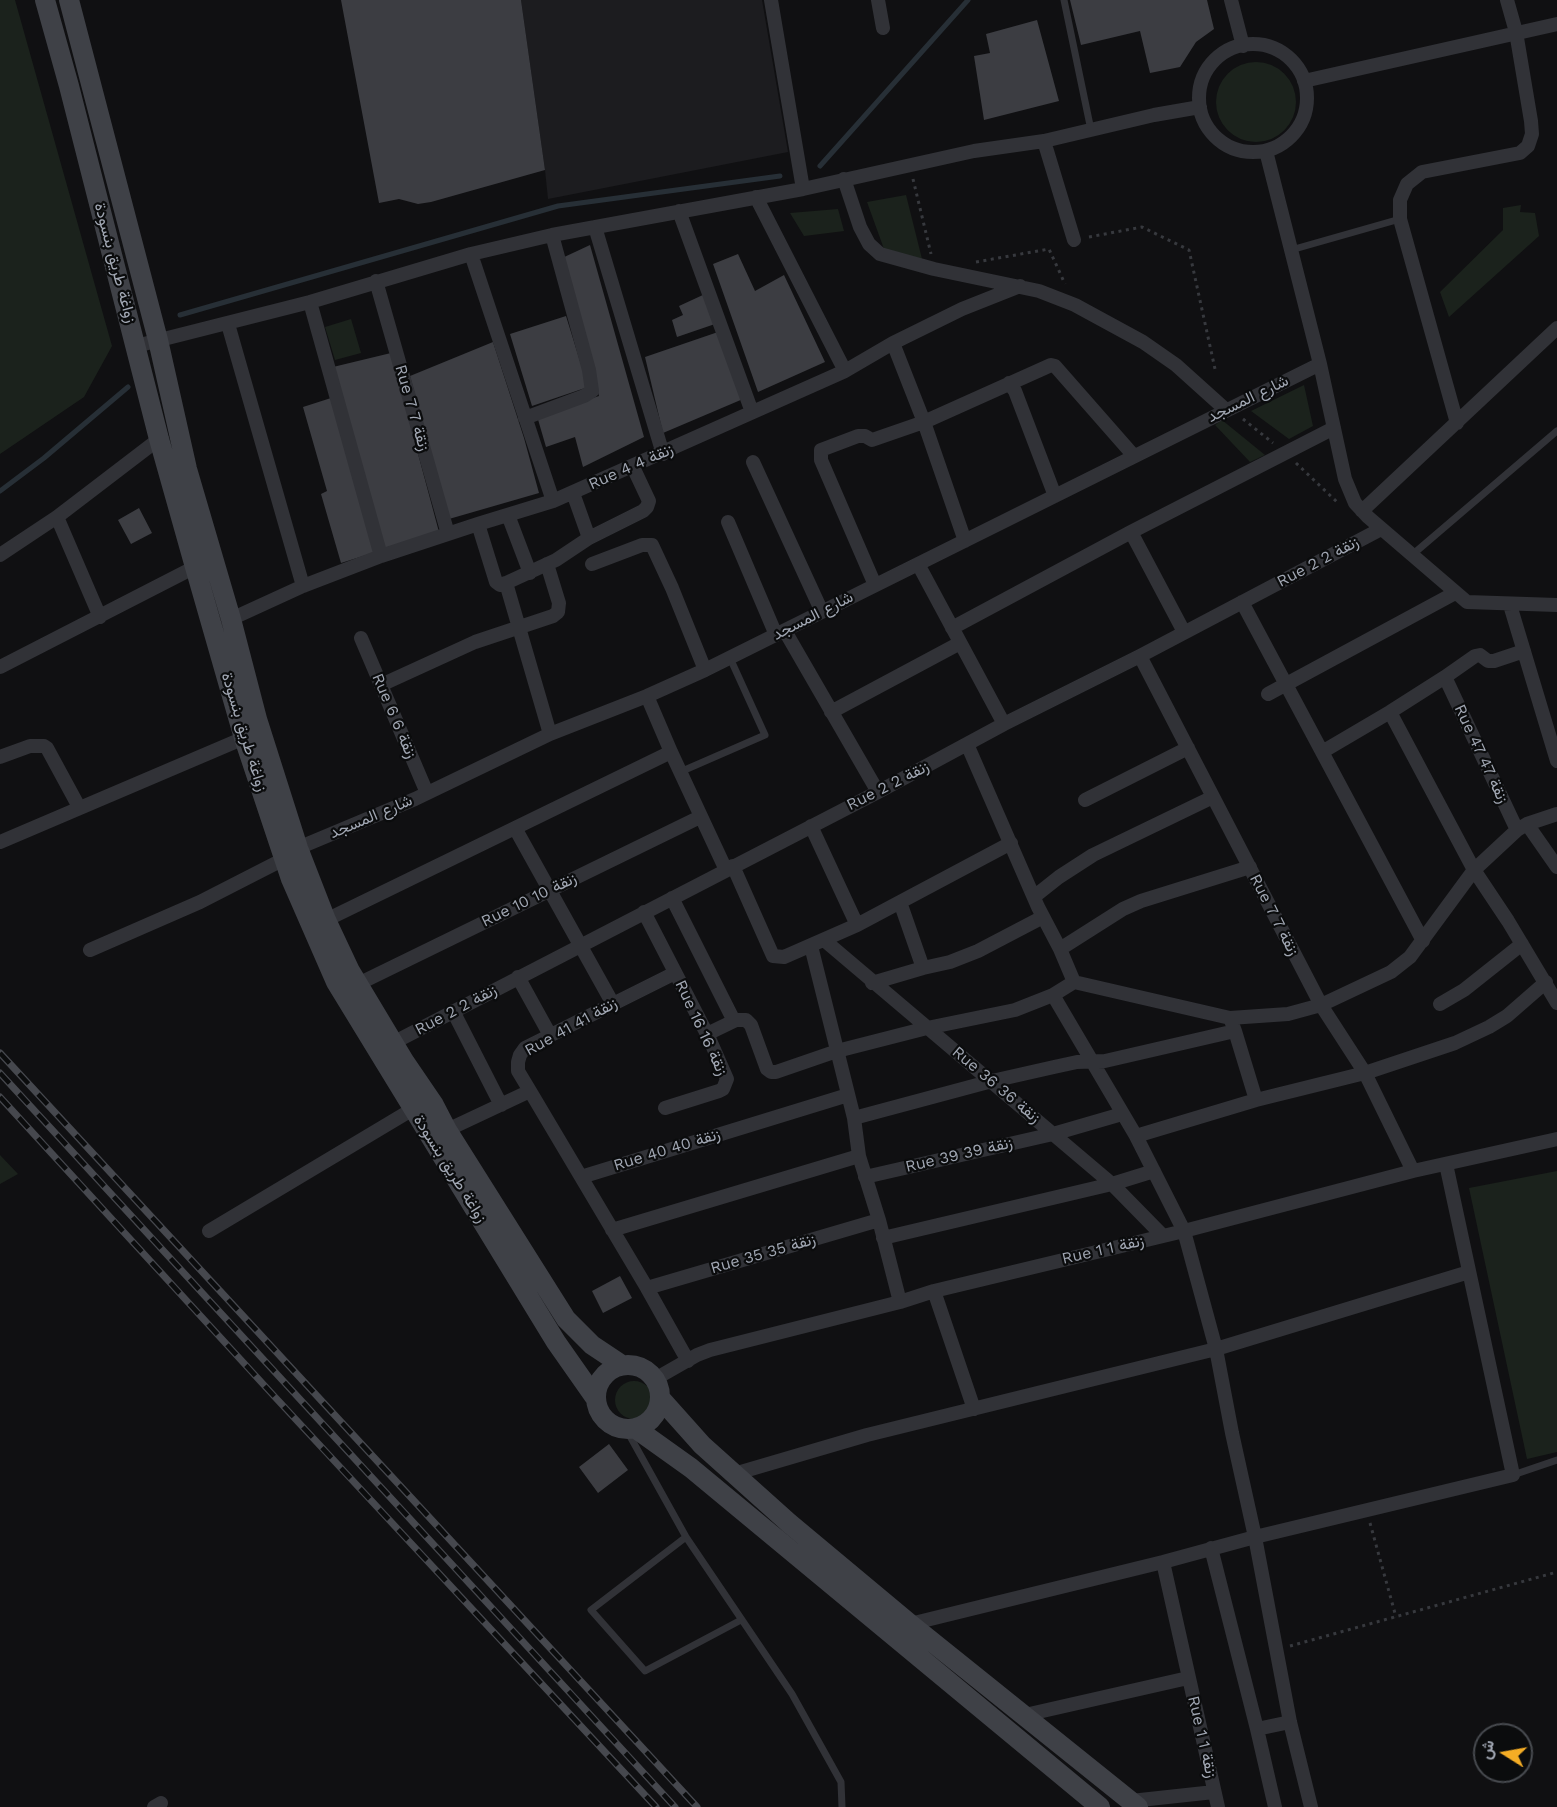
<!DOCTYPE html>
<meta charset="utf-8">
<style>
body{margin:0}
#map{position:relative;width:1557px;height:1807px;overflow:hidden;background:#101012;font-family:"Work Sans",Vazirmatn,sans-serif}
canvas{display:block}
.north{position:absolute;left:1473px;top:1723px;width:60px;height:60px;box-sizing:border-box;background:#0b0c0d;border:2px solid #474a4f;border-radius:50%;rotate:281deg;font-size:16px;font-weight:700;line-height:24px;text-align:center;color:#a1a7b3}
.north::after{content:'';display:block;margin:auto;width:21px;height:27px;background:#f5ad25;clip-path:polygon(50% 0,100% 100%,50% 72%,0 100%)}
</style>
<div id="map">
<canvas width="1557" height="1807"></canvas>
<div class="north">ش</div>
</div>
<script>
const context = document.querySelector('canvas').getContext('2d');
context.lineJoin = 'round';
function fillPath(path, color) {
  context.fillStyle = color;
  context.fill(path, 'evenodd');
}
function poly(rows) {
  const path = new Path2D();
  for (const r of rows) {
    if (r.length === 3) {
      path.moveTo(r[0] + r[2], r[1]);
      path.arc(r[0], r[1], r[2], 0, 2 * Math.PI);
      continue;
    }
    path.moveTo(r[0], r[1]);
    for (let i = 2; i < r.length; i += 2) path.lineTo(r[i], r[i + 1]);
  }
  return path;
}
function trace(path, color, width, dash) {
  context.strokeStyle = color;
  context.lineWidth = width;
  context.lineCap = dash ? 'butt' : 'round';
  context.setLineDash(dash || []);
  context.stroke(path);
}
function drawText(font, color, halo, rows, align = 'center') {
  context.font = font + ' "Work Sans",Vazirmatn,sans-serif';
  context.lineWidth = 4.5;
  context.setLineDash([]);
  context.textBaseline = 'middle';
  context.strokeStyle = halo;
  context.fillStyle = color;
  for (const [text, x, y, turn = 0] of rows) {
    context.save();
    context.translate(x, y);
    context.rotate((+turn || 0) * Math.PI / 180);
    context.textAlign = isNaN(turn) ? turn : align;
    if (halo) context.strokeText(text, 0, 0);
    context.fillText(text, 0, 0);
    context.restore();
  }
}
fillPath(poly([
 [521,0,762,0,788,152,548,199,545,170]
]), '#1c1c1f');
fillPath(poly([
 [0,0,15,0,112,346,84,397,0,454],
 [1256,102,40],
 [906,195,922,259,884,249,867,202],
 [1521,205,1520,212,1535,213,1539,236,1449,317,1440,292,1503,230,1503,208],
 [838,209,844,231,804,236,790,213],
 [351,319,361,353,335,360,325,327],
 [1304,385,1313,426,1289,439,1251,411],
 [1222,420,1265,455,1250,462,1215,425],
 [0,1155,18,1174,0,1184],
 [1557,1171,1557,1452,1527,1459,1469,1188],
 [634,1400,19]
]), '#1b221c');
trace(poly([
 [820,166,968,0],
 [180,315,558,206,780,176],
 [0,491,44,458,128,387]
]), '#272f36', 5);
fillPath(poly([
 [341,0,521,0,545,170,431,202,418,204,399,199,379,203],
 [1070,0,1207,0,1214,29,1196,42,1180,67,1150,73,1140,31,1081,45],
 [1037,20,1059,101,984,120,974,56,990,53,986,34],
 [590,245,644,437,583,467,575,437,546,447,537,416,599,396,560,259],
 [738,254,755,291,784,275,825,362,758,392,713,264],
 [705,294,715,324,677,337,672,320,683,315,679,306],
 [566,316,588,387,532,406,510,334],
 [718,332,743,399,663,433,645,357],
 [493,342,524,438,539,493,449,519,410,376],
 [391,353,439,532,381,549,333,367],
 [331,398,376,552,341,563,321,494,327,491,303,407],
 [139,508,152,533,131,544,118,520],
 [620,1276,632,1298,603,1313,592,1291],
 [609,1444,628,1470,598,1493,579,1467]
]), '#3c3d42');
trace(poly([
 [913,179,931,254],
 [1089,237,1142,227,1189,250,1215,369],
 [976,262,1049,249,1065,284],
 [1243,419,1273,443],
 [1296,463,1337,502],
 [1370,1523,1396,1617],
 [1290,1646,1557,1572]
]), '#37393e', 3, [3, 4.5]);
trace(poly([
 [1064,0,1091,130],
 [1291,250,1400,219],
 [1412,555,1557,431],
 [680,772,765,735,730,658],
 [626,1429,686,1537,792,1694,841,1782,842,1807],
 [1513,1475,1557,1460],
 [686,1537,591,1610,645,1671,741,1620]
]), '#313237', 7);
trace(poly([
 [771,0,803,189],
 [878,0,883,28],
 [1231,0,1243,46],
 [1253,98,54],
 [1304,81,1557,24],
 [1044,141,1074,240],
 [1266,151,1320,364,1345,479,1355,503,1368,517,1467,602,1557,605],
 [844,179,860,227,869,244,880,254,934,269,1039,291,1075,305,1143,342,1176,365,1226,410],
 [756,197,845,371],
 [679,211,752,412],
 [595,227,663,454],
 [471,254,553,501],
 [376,281,448,534],
 [310,302,381,556],
 [228,324,303,586],
 [893,343,924,422,965,541],
 [136,346,310,302,471,254,552,235,803,189,974,151,1044,141,1154,115,1200,107],
 [1009,383,1015,391,1055,496],
 [525,418,584,396,592,391,589,370,552,235],
 [1457,423,1400,219,1400,200,1407,184,1422,172,1520,153,1528,146,1532,134,1531,121,1516,32,1507,0],
 [753,462,822,612],
 [573,493,589,538],
 [1362,511,1557,328],
 [508,515,530,573],
 [57,517,100,617],
 [728,522,776,635],
 [478,524,496,582,500,585,506,583,550,734],
 [1131,532,1184,632],
 [0,555,57,517,159,439],
 [592,564,642,545,652,545,672,588,705,670],
 [918,564,1004,724],
 [506,583,556,560,589,538,643,511,647,507,649,501,633,467],
 [875,585,821,460,821,450,858,436,865,436,872,440,924,422,1051,365,1055,366,1134,456],
 [1242,602,1423,941],
 [1510,605,1557,761],
 [231,619,303,586,381,556,478,524,553,501,845,371,893,343,962,309,1020,286],
 [952,628,1131,532,1334,428],
 [785,631,878,792],
 [361,638,427,793],
 [1140,656,1321,1005,1365,1073,1413,1171],
 [0,667,195,567],
 [1445,677,1517,830],
 [381,685,475,642,553,616,558,612,559,603,547,564],
 [1268,694,1455,593],
 [647,696,671,752,726,870],
 [831,712,960,643],
 [1390,712,1474,870,1508,921,1557,1003],
 [967,744,1038,907,1060,949,1074,982],
 [1322,752,1390,712,1445,677,1475,656,1480,655,1488,661,1494,661,1524,651],
 [0,757,30,746,44,746,47,748,79,807],
 [1085,800,1188,748],
 [1527,824,1557,867],
 [515,828,613,1004],
 [0,842,244,738],
 [298,848,415,799,550,734,647,696,705,670,1320,364],
 [733,866,773,956,784,957,857,925,811,826],
 [1035,896,1059,877,1093,855,1213,797],
 [672,898,734,1021],
 [900,902,923,968],
 [644,912,709,1038,727,1079,723,1089,719,1091,665,1108],
 [326,920,671,752],
 [857,925,1011,843],
 [824,940,1112,1184,1163,1236],
 [811,946,854,1118,859,1156,879,1220,900,1302],
 [1060,949,1123,909,1141,901,1250,867],
 [90,950,200,902,284,859],
 [675,973,525,1048,520,1055,518,1062,518,1071,530,1091,647,1288,688,1361],
 [518,977,550,1035],
 [872,983,923,968,950,962,978,951,1043,917],
 [358,984,700,817],
 [1053,995,1136,1136,1184,1231,1216,1349,1232,1433,1255,1537,1290,1722,1311,1807],
 [1440,1004,1464,990,1522,944],
 [453,1011,501,1105],
 [1235,1031,1256,1100],
 [707,1034,736,1020,746,1020,751,1025,767,1069,771,1072,776,1072,837,1051,927,1028,1015,1010,1053,995,1074,982,1230,1018],
 [385,1047,878,792,1004,724,1140,656,1381,529],
 [854,1118,992,1081,1054,1067,1077,1062,1105,1061,1235,1031,1230,1018,1288,1014,1321,1005,1391,972,1410,957,1474,870,1517,830,1527,824,1557,814],
 [447,1130,530,1091],
 [1136,1136,1256,1100,1365,1073,1455,1043,1489,1027,1507,1016,1546,982],
 [581,1177,848,1095],
 [865,1177,1053,1134,1122,1114],
 [612,1230,859,1156],
 [209,1231,413,1109],
 [883,1238,1112,1184,1154,1171],
 [647,1288,879,1220],
 [934,1291,974,1409],
 [655,1379,697,1355,710,1350,900,1302,934,1291,1184,1231,1413,1171,1557,1139],
 [734,1474,867,1435,1216,1349,1469,1272],
 [1211,1548,1257,1729,1275,1807],
 [1163,1562,1218,1807],
 [910,1624,1163,1562,1255,1537,1513,1475,1446,1164],
 [1025,1715,1188,1678],
 [1257,1729,1290,1722],
 [1131,1801,1214,1792],
 [154,1807,161,1803]
]), '#313237', 14);
trace(poly([
 [45,0,69,86,159,439,195,567,244,738,291,879,336,982,556,1342,596,1399],
 [69,0,158,340,187,469,231,619,257,719,298,848,326,920,350,971,404,1061,434,1105,447,1130,566,1319,592,1345,622,1365],
 [628,1397,32],
 [660,1398,702,1445,789,1523,910,1624,1138,1807],
 [635,1428,691,1468,1100,1807]
]), '#3f4147', 20);
const rail = poly([
 [0,1053,697,1807],
 [0,1073,675,1807],
 [0,1097,274,1396,656,1807]
]);
trace(rail, '#46484e', 7);
trace(rail, '#0b0c0d', 4.5, [14]);
drawText('16px', '#a1a7b3', '#0b0c0d', [
 ["زواغة طريق بنسودة",115,263,75],
 ["شارع المسجد",1248,399,-26],
 ["Rue 7 زنقة 7",412,408,74],
 ["Rue 4 زنقة 4",631,467,-24],
 ["Rue 2 زنقة 2",1318,562,-28],
 ["شارع المسجد",813,616,-27],
 ["Rue 6 زنقة 6",394,716,67],
 ["زواغة طريق بنسودة",244,732,73],
 ["Rue 47 زنقة 47",1481,754,65],
 ["Rue 2 زنقة 2",888,786,-27],
 ["شارع المسجد",371,817,-23],
 ["Rue 10 زنقة 10",529,900,-26],
 ["Rue 7 زنقة 7",1274,915,63],
 ["Rue 2 زنقة 2",456,1010,-28],
 ["Rue 41 زنقة 41",571,1027,-29],
 ["Rue 16 زنقة 16",701,1028,65],
 ["Rue 36 زنقة 36",996,1085,40],
 ["Rue 40 زنقة 40",667,1150,-17],
 ["Rue 39 زنقة 39",959,1155,-13],
 ["زواغة طريق بنسودة",450,1169,58],
 ["Rue 1 زنقة 1",1103,1250,-13],
 ["Rue 35 زنقة 35",763,1254,-16],
 ["Rue 1 زنقة 1",1202,1737,77]
]);
</script>
